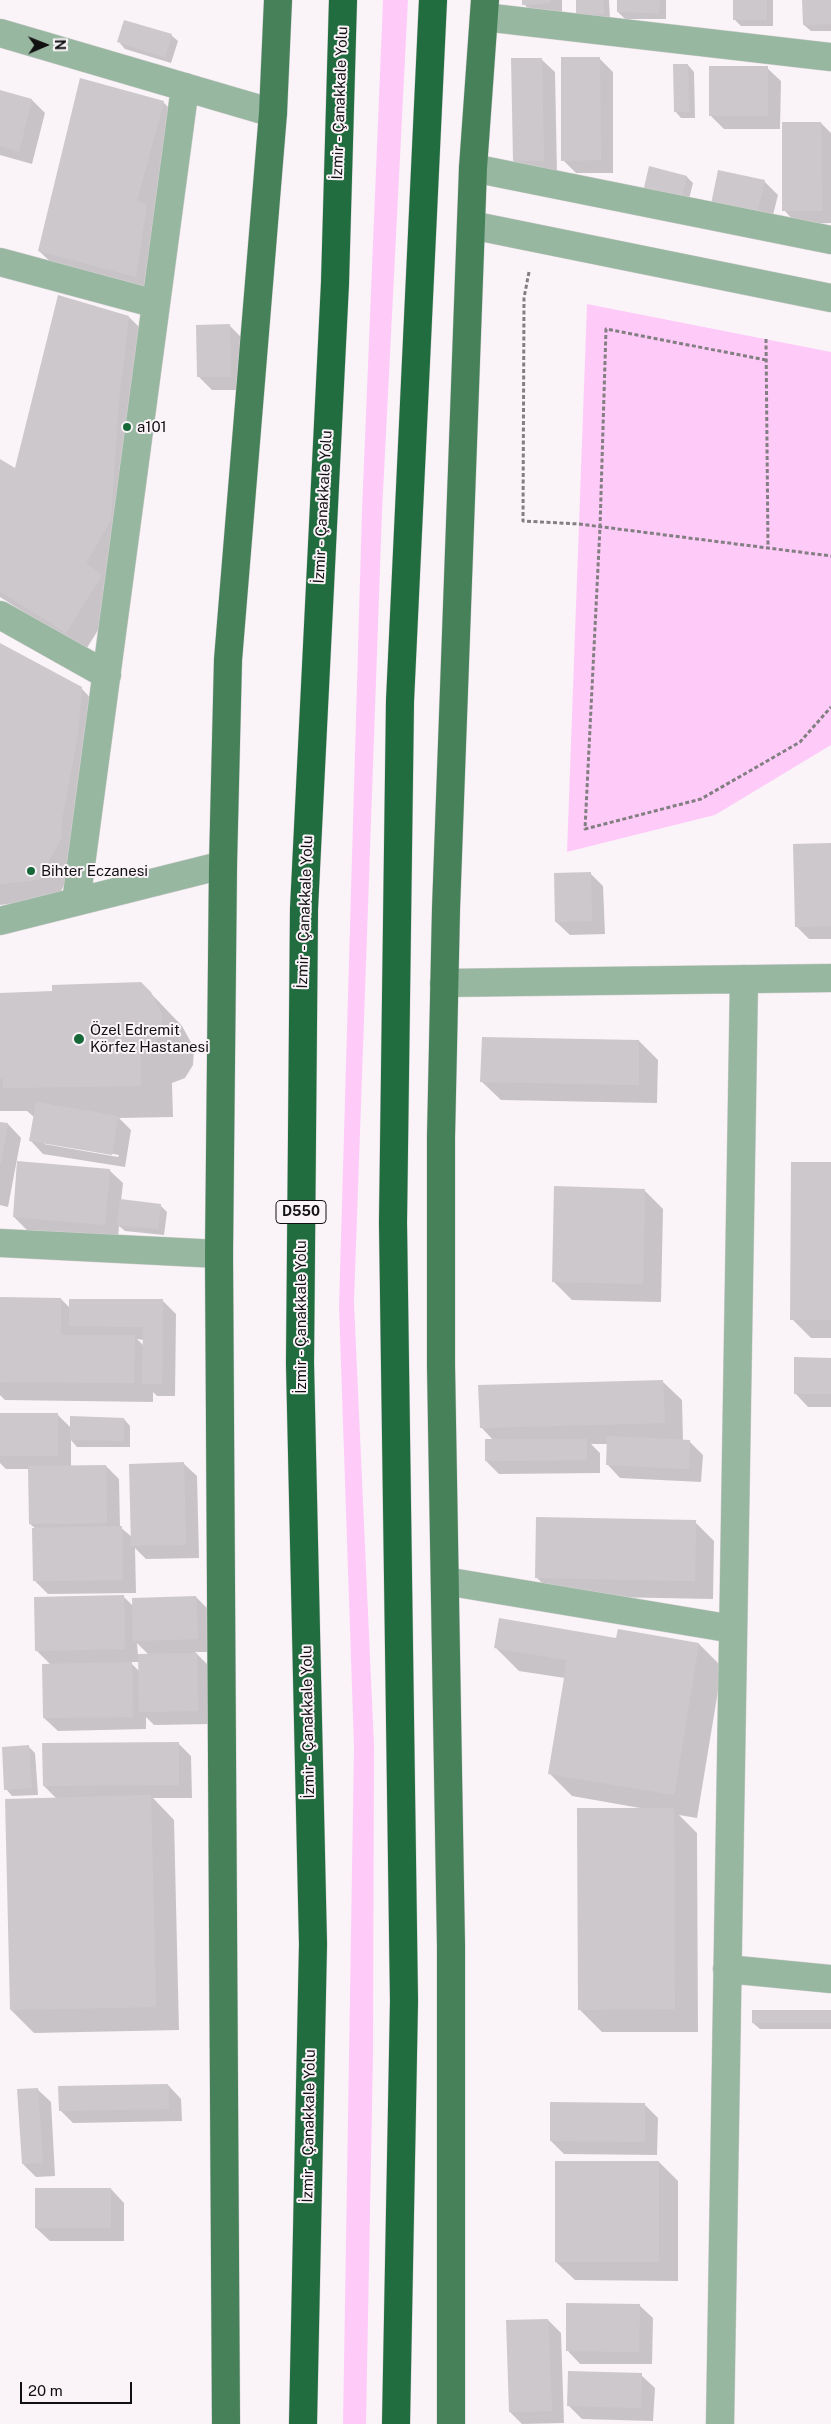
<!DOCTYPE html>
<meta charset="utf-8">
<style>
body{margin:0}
#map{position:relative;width:831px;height:2424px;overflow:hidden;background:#faf4f9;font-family:"Public Sans",sans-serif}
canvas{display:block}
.north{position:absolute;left:20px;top:20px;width:50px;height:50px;-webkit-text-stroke:4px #faf4f9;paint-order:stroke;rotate:89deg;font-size:14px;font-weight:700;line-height:20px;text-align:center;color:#121112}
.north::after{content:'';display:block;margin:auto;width:18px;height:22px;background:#121112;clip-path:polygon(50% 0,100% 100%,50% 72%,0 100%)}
.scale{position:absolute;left:20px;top:2382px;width:112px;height:22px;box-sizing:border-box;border:2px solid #121112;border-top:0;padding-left:6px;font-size:15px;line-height:18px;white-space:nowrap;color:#121112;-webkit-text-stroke:4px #faf4f9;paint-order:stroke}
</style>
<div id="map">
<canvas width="831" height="2424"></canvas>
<div class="north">N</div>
<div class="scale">20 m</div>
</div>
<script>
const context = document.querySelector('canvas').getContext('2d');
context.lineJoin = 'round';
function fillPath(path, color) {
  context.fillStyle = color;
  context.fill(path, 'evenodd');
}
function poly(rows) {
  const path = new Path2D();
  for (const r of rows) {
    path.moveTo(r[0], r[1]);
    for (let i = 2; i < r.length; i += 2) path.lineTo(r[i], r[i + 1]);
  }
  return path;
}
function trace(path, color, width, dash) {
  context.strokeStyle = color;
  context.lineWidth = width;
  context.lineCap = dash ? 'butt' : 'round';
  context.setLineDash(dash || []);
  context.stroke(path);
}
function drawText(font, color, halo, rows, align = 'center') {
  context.font = font + ' "Public Sans",sans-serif';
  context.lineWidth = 4;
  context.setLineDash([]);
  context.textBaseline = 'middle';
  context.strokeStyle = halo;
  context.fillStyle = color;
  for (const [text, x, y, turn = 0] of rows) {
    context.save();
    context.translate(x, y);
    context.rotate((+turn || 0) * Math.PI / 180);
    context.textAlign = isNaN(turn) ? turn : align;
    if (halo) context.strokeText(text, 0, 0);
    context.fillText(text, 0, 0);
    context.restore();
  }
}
fillPath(poly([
 [383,0,408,0,382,512,354,1302,374,1745,373,2055,366,2424,343,2424,354,1747,339,1306,362,510],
 [587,304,831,352,831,745,715,815,567,852]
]), '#fecbf9');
fillPath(poly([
 [523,0,562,0,562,16,537,18,524,4],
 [577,0,609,0,610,20,584,21],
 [618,0,666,0,666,19,625,19,618,12],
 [734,0,773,0,773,26,741,26,735,20],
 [804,0,831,0,831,31,811,31,804,25],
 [171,35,178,41,171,63,125,49,119,42],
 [541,59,555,72,557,174,528,174,514,161],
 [600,59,613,72,613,173,576,173,563,160],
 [688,65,694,72,695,118,681,118,675,111],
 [767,68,781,81,780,129,724,129,711,116],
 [0,92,32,100,45,113,32,164,0,155],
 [163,102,182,121,155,295,58,269,39,251],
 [821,123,831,133,831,223,797,224,784,210],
 [650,168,687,177,693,183,687,207],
 [764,181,778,195,770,227,726,217],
 [129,317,148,336,129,539,105,580,120,595,85,651,0,597,0,461,16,469],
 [230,326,243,339,244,390,212,390,199,377],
 [0,645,81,688,100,708,80,857,57,898,0,905],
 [831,844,831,939,809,939,796,926],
 [590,873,603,886,605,934,570,935,556,922],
 [141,983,182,1026,194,1048,193,1065,185,1078,172,1083,173,1117,119,1118,131,1130,125,1167,43,1154,30,1140,34,1117,27,1111,0,1111,0,999],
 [44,1142,119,1155,118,1157,44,1144],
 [639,1041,658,1060,657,1103,501,1100,482,1082],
 [0,1123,8,1124,21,1138,8,1207,0,1205],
 [831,1163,831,1338,811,1338,792,1319],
 [109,1170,123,1183,121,1201,160,1205,167,1212,164,1235,125,1231,119,1226,118,1238,27,1230,14,1217],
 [644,1190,663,1209,661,1302,572,1300,553,1281],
 [0,1298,61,1299,70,1308,162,1300,176,1314,175,1396,157,1396,153,1392,153,1402,5,1400,0,1395],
 [137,1339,144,1340,144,1346],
 [831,1359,831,1407,808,1407,795,1393],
 [663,1382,682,1400,683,1441,689,1441,703,1455,701,1482,620,1478,607,1464,608,1444,591,1444,600,1453,600,1473,499,1474,486,1461,494,1441,481,1427],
 [0,1414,57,1414,71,1428,124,1419,130,1426,130,1447,77,1447,71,1440,71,1467,106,1466,119,1479,120,1527,132,1537,183,1463,197,1476,199,1558,146,1559,135,1548,136,1593,48,1594,35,1581,36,1529,30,1524,29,1469,6,1469,0,1463],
 [695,1522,714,1541,713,1599,555,1596,536,1577],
 [123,1596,133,1606,196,1597,209,1610,210,1652,195,1652,210,1667,211,1724,154,1725,146,1717,146,1729,58,1731,44,1718,51,1665,36,1650],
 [137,1643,149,1655,138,1655],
 [130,1662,140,1662,140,1672],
 [617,1639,699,1644,722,1667,697,1818,679,1815,697,1833,698,2032,602,2032,579,2009,640,1808,572,1796,549,1773,565,1678,519,1671,495,1647],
 [178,1743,191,1756,192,1798,153,1798,174,1820,179,2030,34,2033,11,2010,57,1799,44,1786],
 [29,1747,35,1753,38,1795,12,1796,6,1789],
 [831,2012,831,2029,760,2029,753,2023],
 [168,2085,181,2099,182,2121,73,2123,60,2110],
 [37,2089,51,2102,55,2176,36,2177,23,2164],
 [645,2105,658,2118,657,2155,564,2154,551,2141],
 [659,2162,678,2181,678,2281,575,2280,556,2262],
 [111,2189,124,2203,124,2241,50,2241,36,2228],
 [639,2305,653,2318,652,2364,580,2364,567,2350],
 [548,2320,561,2333,564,2423,522,2424,510,2412],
 [641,2375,655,2388,653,2421,582,2419,569,2406]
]), '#0003');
fillPath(poly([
 [522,0,550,0,550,3,522,5],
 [576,0,603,0,604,14,576,15],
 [617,0,660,0,659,13,617,12],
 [733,0,767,0,767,20,733,20],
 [802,0,831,0,831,24,803,25],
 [124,20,172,34,165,57,117,42],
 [561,57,600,57,601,160,561,161],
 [511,58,542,58,544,161,513,161],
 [673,64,688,64,689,112,674,112],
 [709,66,768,66,768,116,709,116],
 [80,78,164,101,137,201,147,204,136,277,38,251],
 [0,90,32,99,19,152,0,146],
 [782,122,821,122,822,211,782,211],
 [649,166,687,176,681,201,643,192],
 [718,170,765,180,757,214,711,204],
 [58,295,129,316,118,408,111,520,86,563,102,575,66,633,0,591,0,459,15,468],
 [230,324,231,377,197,377,196,325],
 [0,643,82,687,78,734,61,825,62,837,39,880,0,884],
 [831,843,831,926,795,927,793,844],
 [591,872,592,921,555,922,554,873],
 [141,982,151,992,162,1015,161,1032,153,1046,140,1051,141,1086,3,1088,3,1079,0,1079,0,993,52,991,52,985],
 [482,1037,639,1040,639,1085,480,1082],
 [36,1102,118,1116,112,1155,29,1141],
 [0,1122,8,1123,1,1163,0,1163],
 [17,1161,110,1169,105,1225,13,1217],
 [791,1162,831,1162,831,1320,790,1320],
 [554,1186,645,1189,643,1284,552,1282],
 [120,1199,161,1204,158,1229,117,1225],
 [0,1297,61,1298,61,1335,135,1335,134,1383,0,1382],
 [69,1299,163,1299,162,1384,142,1384,143,1327,69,1326],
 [794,1357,831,1358,831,1394,794,1394],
 [663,1380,665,1423,480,1428,478,1385],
 [0,1413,58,1413,58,1456,0,1456],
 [70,1416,124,1418,124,1441,70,1440],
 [607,1436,690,1440,689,1469,606,1465],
 [485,1439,587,1439,587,1460,485,1461],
 [184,1462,186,1545,131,1546,129,1464],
 [106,1465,107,1523,29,1524,28,1466],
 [536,1517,696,1520,695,1581,535,1578],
 [122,1526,123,1580,33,1581,32,1528],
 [124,1595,125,1649,35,1651,34,1597],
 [196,1596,198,1639,133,1641,132,1598],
 [499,1618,616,1638,618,1629,699,1643,674,1795,548,1774,567,1660,494,1648],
 [197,1653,198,1711,139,1712,138,1654],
 [132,1662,133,1717,43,1718,42,1664],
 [179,1742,179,1785,43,1786,42,1743],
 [29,1745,32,1788,4,1790,2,1747],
 [151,1795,156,2007,10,2010,5,1799],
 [577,1808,674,1808,675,2009,578,2010],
 [752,2010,831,2010,831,2023,752,2023],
 [168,2084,169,2109,59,2111,58,2086],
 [38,2088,43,2163,22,2164,17,2089],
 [550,2102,645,2103,645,2142,550,2141],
 [555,2161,659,2161,659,2262,555,2262],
 [35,2188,111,2188,111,2228,35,2228],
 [566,2303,640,2304,639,2352,566,2351],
 [548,2319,552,2411,509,2412,506,2320],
 [568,2371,642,2373,641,2408,567,2406]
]), '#cdc8cc');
const minor = poly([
 [484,17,831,57],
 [0,33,273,113],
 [473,168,831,240],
 [471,225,831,298],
 [0,262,156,304],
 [0,615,107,675],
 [76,902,185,87],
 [0,921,223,865],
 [444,983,831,978],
 [0,1243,219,1254],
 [445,1581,733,1629],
 [727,1969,831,1979],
 [720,2424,744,979]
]);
const major = poly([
 [226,2424,219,1254,223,865,228,660,273,113,278,0],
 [451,2424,451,1946,441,1365,441,1137,446,909,473,168,485,0]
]);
const highway = poly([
 [303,2424,313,1944,300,1363,304,909,335,283,343,0],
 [396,2424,404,2001,393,1222,400,701,433,0]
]);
trace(minor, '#d5d0d4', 29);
trace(major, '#d5d0d4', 29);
trace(highway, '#d5d0d4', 29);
trace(poly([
 [529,272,524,298,523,521,579,524,831,556],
 [766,339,768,548],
 [766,360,606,329,600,527,585,829,701,799,800,742,831,707]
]), '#827e81', 3, [4, 2.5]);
trace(minor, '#98b7a0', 28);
trace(major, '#468159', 28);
trace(highway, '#216d3f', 28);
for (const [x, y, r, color] of [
 [127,427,5,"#166839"],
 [31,871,5,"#166839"],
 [79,1039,6,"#166839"]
]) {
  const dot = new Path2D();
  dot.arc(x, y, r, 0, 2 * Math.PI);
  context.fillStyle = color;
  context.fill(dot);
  trace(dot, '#faf4f9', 2);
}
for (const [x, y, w] of [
 [301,1212,50]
]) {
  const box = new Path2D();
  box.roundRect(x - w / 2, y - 11.5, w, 23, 4);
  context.fillStyle = '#faf4f9';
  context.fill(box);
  trace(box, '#121112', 1);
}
drawText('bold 14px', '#121112', null, [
 ["D550",301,1212]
]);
drawText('15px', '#121112', '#faf4f9', [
 ["İzmir - Çanakkale Yolu",340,103,-88],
 ["İzmir - Çanakkale Yolu",323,507,-87],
 ["İzmir - Çanakkale Yolu",305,912,-88],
 ["İzmir - Çanakkale Yolu",301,1317,-90],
 ["İzmir - Çanakkale Yolu",308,1722,-91],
 ["İzmir - Çanakkale Yolu",309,2126,-89]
]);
drawText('15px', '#121112', '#faf4f9', [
 ["a101",137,427],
 ["Bihter Eczanesi",41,871],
 ["Özel Edremit",90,1030],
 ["Körfez Hastanesi",90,1047]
], 'left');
</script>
